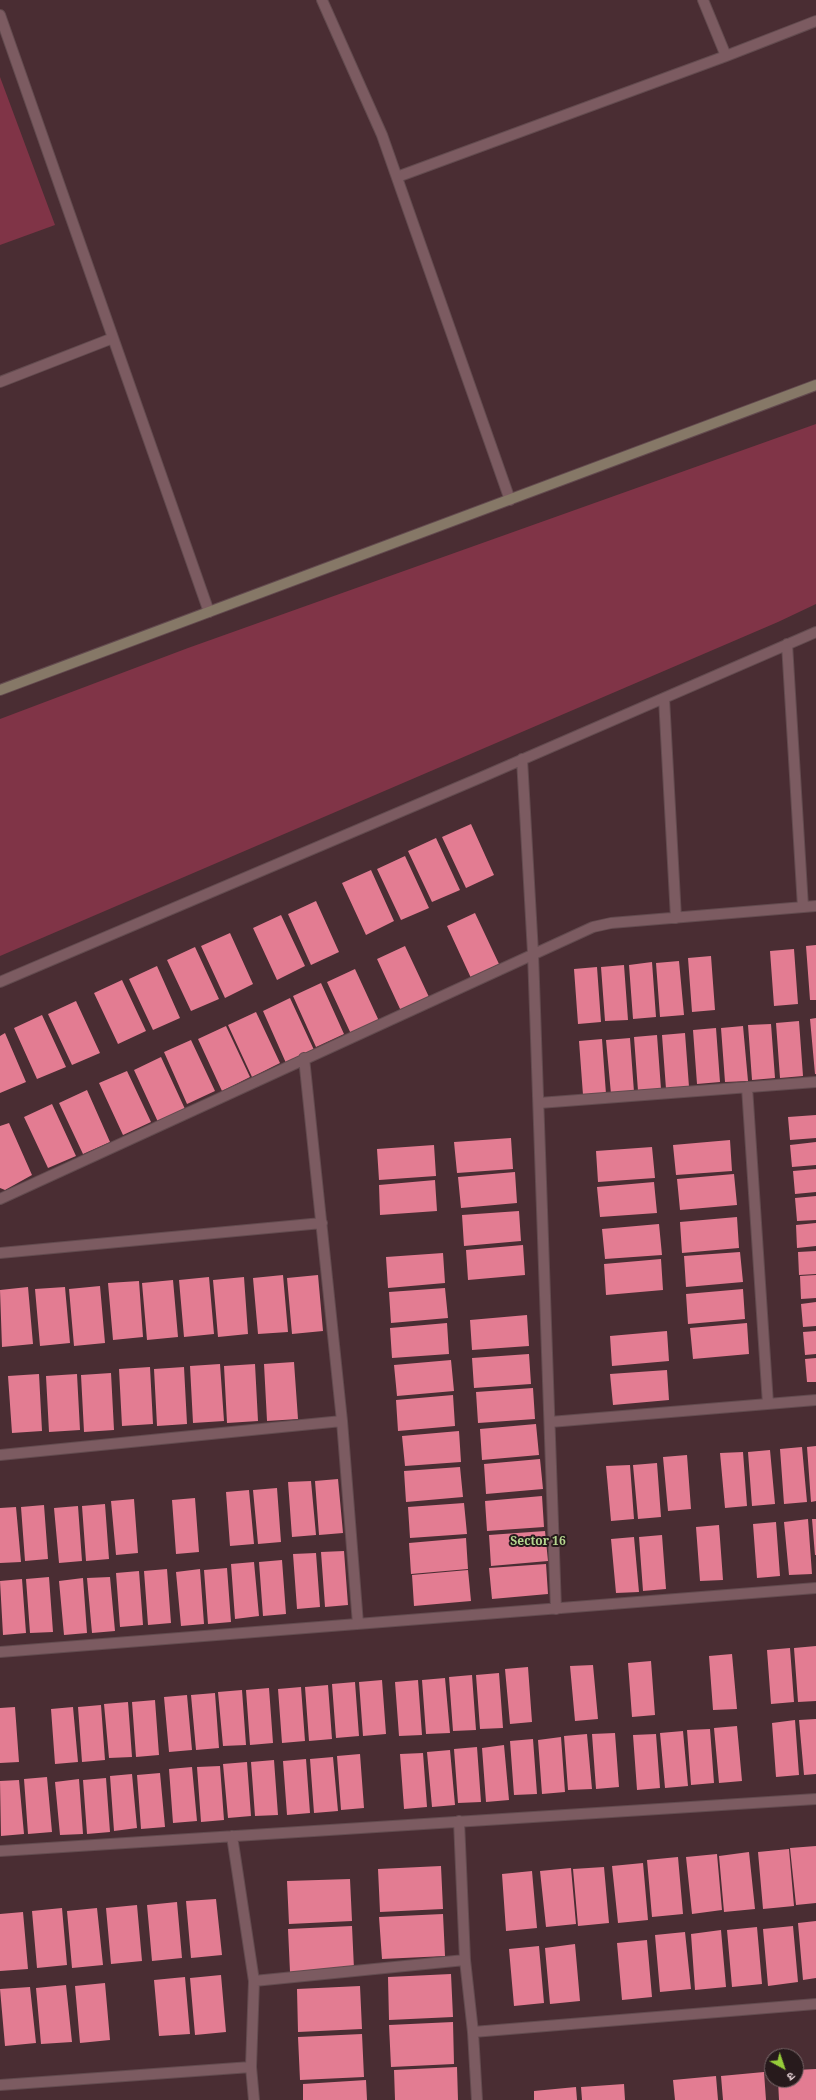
<!DOCTYPE html>
<meta charset="utf-8">
<style>
body{margin:0}
#map{position:relative;width:816px;height:2100px;overflow:hidden;background:#4a2d33;font-family:"Noto Serif","Noto Sans Devanagari",serif}
canvas{display:block}
.north{position:absolute;left:764px;top:2048px;width:40px;height:40px;box-sizing:border-box;background:#271a1c;border:1px solid #756567;border-radius:50%;rotate:140deg;font-size:11px;font-weight:700;line-height:16px;text-align:center;color:#e9d5d8}
.north::after{content:'';display:block;margin:auto;width:14px;height:18px;background:#96cc3a;clip-path:polygon(50% 0,100% 100%,50% 72%,0 100%)}
</style>
<div id="map">
<canvas width="816" height="2100"></canvas>
<div class="north">उ</div>
</div>
<script>
const context = document.querySelector('canvas').getContext('2d');
context.lineJoin = 'round';
function fillPath(path, color) {
  context.fillStyle = color;
  context.fill(path, 'evenodd');
}
function poly(rows) {
  const path = new Path2D();
  for (const r of rows) {
    path.moveTo(r[0], r[1]);
    for (let i = 2; i < r.length; i += 2) path.lineTo(r[i], r[i + 1]);
  }
  return path;
}
function trace(path, color, width, dash) {
  context.strokeStyle = color;
  context.lineWidth = width;
  context.lineCap = dash ? 'butt' : 'round';
  context.setLineDash(dash || []);
  context.stroke(path);
}
function drawText(font, color, halo, rows, align = 'center') {
  context.font = font + ' "Noto Serif",serif';
  context.lineWidth = 4;
  context.setLineDash([]);
  context.textBaseline = 'middle';
  context.strokeStyle = halo;
  context.fillStyle = color;
  for (const [text, x, y, turn = 0] of rows) {
    context.save();
    context.translate(x, y);
    context.rotate((+turn || 0) * Math.PI / 180);
    context.textAlign = isNaN(turn) ? turn : align;
    if (halo) context.strokeText(text, 0, 0);
    context.fillText(text, 0, 0);
    context.restore();
  }
}
fillPath(poly([
 [0,77,55,225,0,245],
 [816,424,816,604,778,622,0,956,0,719,188,648]
]), '#803447');
fillPath(poly([
 [471,824,494,875,466,888,442,837],
 [436,838,460,890,432,902,408,851],
 [405,856,429,908,401,920,377,869],
 [371,870,394,921,366,935,342,883],
 [316,901,339,952,311,965,288,914],
 [475,913,499,964,471,978,447,926],
 [281,915,305,966,277,980,253,928],
 [230,933,253,984,225,998,201,946],
 [816,945,816,1000,810,1000,806,946],
 [405,946,429,997,401,1011,377,959],
 [195,947,219,999,191,1011,167,960],
 [794,949,798,1004,774,1006,770,951],
 [711,956,715,1010,692,1012,688,958],
 [679,961,684,1015,660,1017,656,963],
 [652,962,656,1017,633,1019,629,965],
 [624,965,628,1020,605,1021,601,967],
 [157,966,180,1018,153,1030,129,979],
 [597,967,601,1022,578,1024,574,969],
 [355,969,379,1021,351,1034,327,982],
 [122,980,146,1031,118,1044,94,993],
 [321,983,344,1034,316,1047,293,996],
 [290,998,314,1050,286,1063,263,1011],
 [76,1001,100,1053,72,1065,48,1014],
 [256,1012,280,1063,252,1077,228,1025],
 [42,1015,66,1067,37,1079,14,1028],
 [816,1018,816,1074,815,1074,810,1019],
 [799,1021,803,1076,780,1078,776,1023],
 [771,1024,775,1078,752,1080,748,1025],
 [226,1026,250,1077,222,1091,198,1039],
 [743,1026,748,1081,725,1082,721,1028],
 [716,1028,720,1082,697,1084,693,1030],
 [5,1033,26,1082,0,1093,0,1036],
 [685,1033,689,1087,666,1089,662,1035],
 [657,1035,661,1089,638,1091,634,1037],
 [630,1038,634,1092,611,1094,606,1040],
 [602,1039,606,1094,583,1095,579,1041],
 [191,1040,215,1091,187,1104,164,1052],
 [161,1057,185,1109,158,1122,134,1070],
 [127,1071,151,1122,123,1135,99,1083],
 [87,1090,110,1142,83,1154,59,1103],
 [52,1104,76,1156,48,1168,24,1117],
 [816,1115,816,1138,790,1140,788,1117],
 [9,1123,32,1175,5,1190,0,1188,0,1126],
 [511,1138,513,1169,457,1173,454,1142],
 [730,1140,732,1171,676,1175,673,1145],
 [816,1142,816,1165,792,1167,790,1145],
 [434,1145,436,1176,379,1180,377,1149],
 [652,1147,655,1178,598,1182,596,1151],
 [816,1169,816,1192,795,1194,793,1171],
 [515,1172,517,1203,461,1208,458,1177],
 [734,1174,737,1205,680,1210,677,1179],
 [435,1180,437,1211,380,1215,379,1185],
 [654,1182,657,1213,600,1217,597,1187],
 [816,1196,816,1220,797,1221,795,1198],
 [519,1211,521,1241,464,1246,462,1215],
 [737,1217,739,1248,682,1253,680,1222],
 [816,1223,816,1246,797,1248,796,1225],
 [659,1224,662,1255,605,1259,602,1229],
 [523,1245,525,1275,468,1280,466,1250],
 [816,1251,816,1274,799,1275,798,1252],
 [740,1252,743,1282,686,1287,684,1256],
 [443,1253,445,1283,388,1288,386,1257],
 [661,1259,663,1290,606,1295,604,1264],
 [283,1275,288,1332,258,1334,253,1278],
 [318,1275,323,1331,292,1334,287,1278],
 [816,1275,816,1298,801,1299,800,1276],
 [209,1277,214,1334,184,1337,179,1280],
 [244,1277,248,1334,218,1337,213,1280],
 [173,1280,178,1337,147,1340,142,1283],
 [139,1281,143,1337,113,1340,108,1283],
 [100,1286,105,1343,74,1346,69,1289],
 [28,1287,33,1344,2,1347,0,1290],
 [65,1287,70,1343,40,1346,35,1289],
 [445,1288,448,1318,391,1323,389,1292],
 [743,1289,745,1319,688,1324,686,1294],
 [816,1302,816,1326,803,1327,801,1304],
 [527,1315,529,1346,472,1350,470,1320],
 [447,1323,449,1354,392,1358,390,1328],
 [747,1323,749,1354,693,1359,690,1328],
 [667,1331,669,1361,612,1366,610,1336],
 [816,1331,816,1354,805,1355,803,1332],
 [529,1354,531,1384,474,1388,472,1358],
 [816,1358,816,1382,807,1382,805,1359],
 [451,1360,454,1391,397,1396,394,1365],
 [294,1362,298,1419,267,1421,264,1364],
 [220,1364,224,1421,193,1423,190,1366],
 [255,1364,258,1421,227,1423,224,1366],
 [150,1367,153,1424,122,1426,119,1369],
 [184,1367,187,1424,157,1426,154,1369],
 [667,1370,669,1400,613,1405,610,1374],
 [111,1373,114,1430,84,1432,81,1375],
 [39,1374,42,1431,12,1433,8,1376],
 [77,1374,80,1430,49,1432,46,1376],
 [533,1388,535,1419,478,1423,476,1392],
 [453,1395,455,1426,398,1431,396,1400],
 [536,1424,539,1455,482,1460,480,1429],
 [459,1431,461,1462,405,1466,402,1436],
 [816,1446,816,1501,811,1502,807,1447],
 [802,1447,807,1502,784,1504,780,1449],
 [770,1450,775,1504,752,1506,748,1452],
 [743,1452,747,1506,725,1508,720,1453],
 [687,1455,691,1509,668,1511,663,1457],
 [540,1459,543,1489,486,1494,484,1464],
 [657,1463,661,1517,638,1519,633,1465],
 [630,1465,634,1519,611,1521,606,1466],
 [460,1467,463,1497,406,1502,404,1471],
 [338,1479,343,1533,319,1535,315,1481],
 [311,1481,316,1535,292,1537,288,1482],
 [277,1488,281,1542,258,1544,253,1490],
 [249,1490,254,1544,230,1546,226,1492],
 [542,1496,544,1527,487,1531,485,1501],
 [195,1498,199,1552,176,1554,172,1500],
 [134,1499,138,1553,116,1555,111,1501],
 [464,1503,467,1534,410,1538,408,1507],
 [105,1504,109,1559,86,1561,82,1506],
 [44,1505,48,1559,25,1561,21,1507],
 [78,1506,82,1561,59,1563,54,1508],
 [16,1507,21,1562,0,1563,0,1508],
 [808,1519,812,1574,789,1575,784,1522],
 [812,1519,816,1519,816,1555,815,1555],
 [776,1522,780,1576,757,1578,753,1524],
 [719,1525,723,1580,700,1581,696,1527],
 [545,1531,548,1561,491,1566,489,1535],
 [662,1535,666,1589,643,1591,639,1537],
 [634,1537,639,1592,616,1593,611,1539],
 [466,1538,468,1569,411,1574,409,1543],
 [344,1551,348,1605,325,1607,321,1552],
 [316,1553,320,1607,297,1609,293,1554],
 [282,1560,286,1614,263,1616,259,1562],
 [254,1562,259,1616,235,1619,231,1564],
 [546,1564,548,1594,492,1599,489,1568],
 [227,1568,231,1622,208,1624,204,1570],
 [167,1569,171,1623,148,1625,144,1571],
 [200,1569,204,1624,181,1626,176,1572],
 [468,1570,471,1601,414,1606,412,1575],
 [139,1571,143,1625,120,1627,116,1573],
 [49,1577,53,1632,30,1633,26,1579],
 [110,1577,115,1631,92,1633,87,1578],
 [83,1578,87,1633,64,1635,59,1581],
 [22,1579,26,1633,3,1635,0,1581],
 [816,1646,816,1701,798,1702,794,1648],
 [790,1648,794,1702,771,1704,767,1650],
 [732,1654,737,1709,713,1710,709,1656],
 [651,1661,655,1715,632,1717,628,1663],
 [593,1665,598,1719,575,1721,570,1666],
 [528,1667,532,1722,510,1724,505,1669],
 [499,1673,503,1728,480,1729,476,1675],
 [472,1675,476,1730,453,1731,449,1677],
 [445,1678,450,1733,426,1734,422,1680],
 [382,1680,386,1734,363,1736,359,1682],
 [418,1680,422,1735,399,1736,395,1682],
 [355,1682,359,1736,336,1738,332,1684],
 [328,1685,332,1739,309,1741,305,1687],
 [301,1687,305,1741,282,1743,278,1689],
 [269,1688,273,1743,250,1745,246,1690],
 [242,1690,246,1745,223,1746,218,1692],
 [215,1693,219,1748,196,1750,191,1695],
 [187,1695,192,1750,169,1752,164,1697],
 [155,1700,159,1755,136,1757,132,1702],
 [128,1702,132,1757,109,1758,104,1704],
 [101,1705,105,1760,82,1762,78,1707],
 [15,1707,19,1762,0,1763,0,1708],
 [73,1707,78,1762,55,1764,51,1709],
 [816,1719,816,1774,804,1775,799,1720],
 [795,1720,799,1775,776,1777,772,1723],
 [737,1726,742,1781,719,1783,714,1728],
 [710,1729,714,1783,691,1785,687,1730],
 [683,1731,688,1786,665,1788,660,1733],
 [615,1733,619,1787,596,1789,592,1734],
 [587,1734,592,1789,568,1790,564,1736],
 [656,1734,660,1788,637,1790,633,1735],
 [561,1737,565,1792,542,1794,538,1740],
 [533,1739,537,1794,514,1795,510,1741],
 [504,1745,509,1800,486,1802,482,1748],
 [477,1747,481,1802,458,1803,454,1749],
 [450,1750,455,1805,432,1807,427,1752],
 [423,1753,427,1807,404,1809,400,1754],
 [360,1754,364,1808,341,1810,337,1756],
 [333,1757,338,1811,314,1813,310,1759],
 [306,1759,310,1813,287,1815,283,1761],
 [274,1760,278,1815,255,1816,251,1762],
 [247,1762,251,1816,228,1818,223,1764],
 [220,1766,224,1820,201,1822,197,1767],
 [192,1767,197,1821,173,1823,169,1769],
 [160,1773,165,1827,141,1829,137,1775],
 [132,1774,137,1828,114,1831,110,1776],
 [47,1777,52,1832,28,1834,24,1779],
 [106,1778,110,1832,87,1834,83,1780],
 [79,1779,83,1834,60,1835,55,1782],
 [19,1780,24,1834,1,1836,0,1781],
 [816,1846,816,1903,796,1905,790,1848],
 [789,1849,794,1906,763,1909,758,1852],
 [749,1852,755,1909,724,1912,719,1856],
 [717,1854,722,1910,692,1914,686,1857],
 [678,1857,683,1914,652,1917,647,1860],
 [643,1863,648,1920,618,1923,612,1866],
 [441,1866,443,1909,380,1912,378,1869],
 [604,1867,609,1923,578,1926,573,1869],
 [571,1868,576,1924,546,1927,540,1871],
 [532,1871,537,1928,506,1931,502,1874],
 [350,1879,352,1921,289,1924,287,1881],
 [216,1899,222,1955,191,1958,186,1901],
 [177,1902,182,1958,152,1961,147,1905],
 [137,1905,142,1961,111,1964,106,1908],
 [62,1908,67,1965,37,1968,32,1911],
 [97,1908,103,1965,72,1968,67,1911],
 [23,1912,28,1969,0,1971,0,1914],
 [443,1914,445,1956,382,1959,379,1917],
 [816,1921,816,1978,803,1980,798,1923],
 [352,1926,354,1969,290,1972,288,1929],
 [793,1926,798,1982,768,1986,763,1929],
 [757,1927,762,1984,732,1987,727,1930],
 [721,1930,726,1987,695,1990,691,1934],
 [685,1932,691,1989,660,1992,655,1935],
 [647,1940,652,1997,622,2000,617,1943],
 [575,1944,580,2001,550,2004,545,1948],
 [539,1946,544,2003,514,2006,509,1949],
 [451,1974,453,2017,389,2020,388,1977],
 [221,1975,226,2032,195,2035,190,1978],
 [185,1977,190,2034,159,2036,154,1980],
 [105,1983,110,2040,80,2043,75,1986],
 [66,1985,72,2042,41,2044,36,1988],
 [360,1986,362,2029,298,2032,297,1989],
 [30,1987,36,2043,5,2046,0,1989],
 [453,2022,454,2064,391,2067,389,2025],
 [362,2034,364,2077,300,2080,298,2037],
 [457,2067,458,2100,395,2100,394,2070],
 [816,2069,816,2100,779,2100,778,2080,796,2080,796,2070],
 [764,2072,766,2100,723,2100,721,2076],
 [716,2076,718,2100,675,2100,673,2080],
 [366,2080,367,2100,303,2100,303,2084],
 [624,2084,625,2100,582,2100,581,2087],
 [576,2087,577,2100,534,2100,534,2091]
]), '#e37c92');
const street = poly([
 [322,0,382,135,510,500],
 [703,0,726,56],
 [0,15,209,612],
 [397,177,726,56,816,21],
 [0,382,113,338],
 [787,644,803,907],
 [664,698,676,918],
 [522,759,533,953,556,1609],
 [0,982,482,777,816,632],
 [304,1058,342,1421,358,1624],
 [747,1087,768,1404],
 [539,1103,816,1082],
 [0,1199,593,927,611,923,816,906],
 [0,1253,322,1223],
 [550,1422,816,1400],
 [0,1455,342,1421],
 [0,1652,816,1588],
 [459,1821,465,1960,473,2032,477,2100],
 [232,1836,254,1981,251,2067,254,2100],
 [0,1851,816,1799],
 [254,1981,465,1960],
 [473,2032,816,2004],
 [0,2085,251,2067]
]);
const secondary = poly([
 [0,690,816,385]
]);
trace(street, '#634b4f', 12);
trace(secondary, '#634b4f', 12);
trace(street, '#7c5b61', 10);
trace(secondary, '#867867', 10);
drawText('bold 12px', '#b5d58e', '#271a1c', [
 ["Sector 16",538,1542]
]);
</script>
